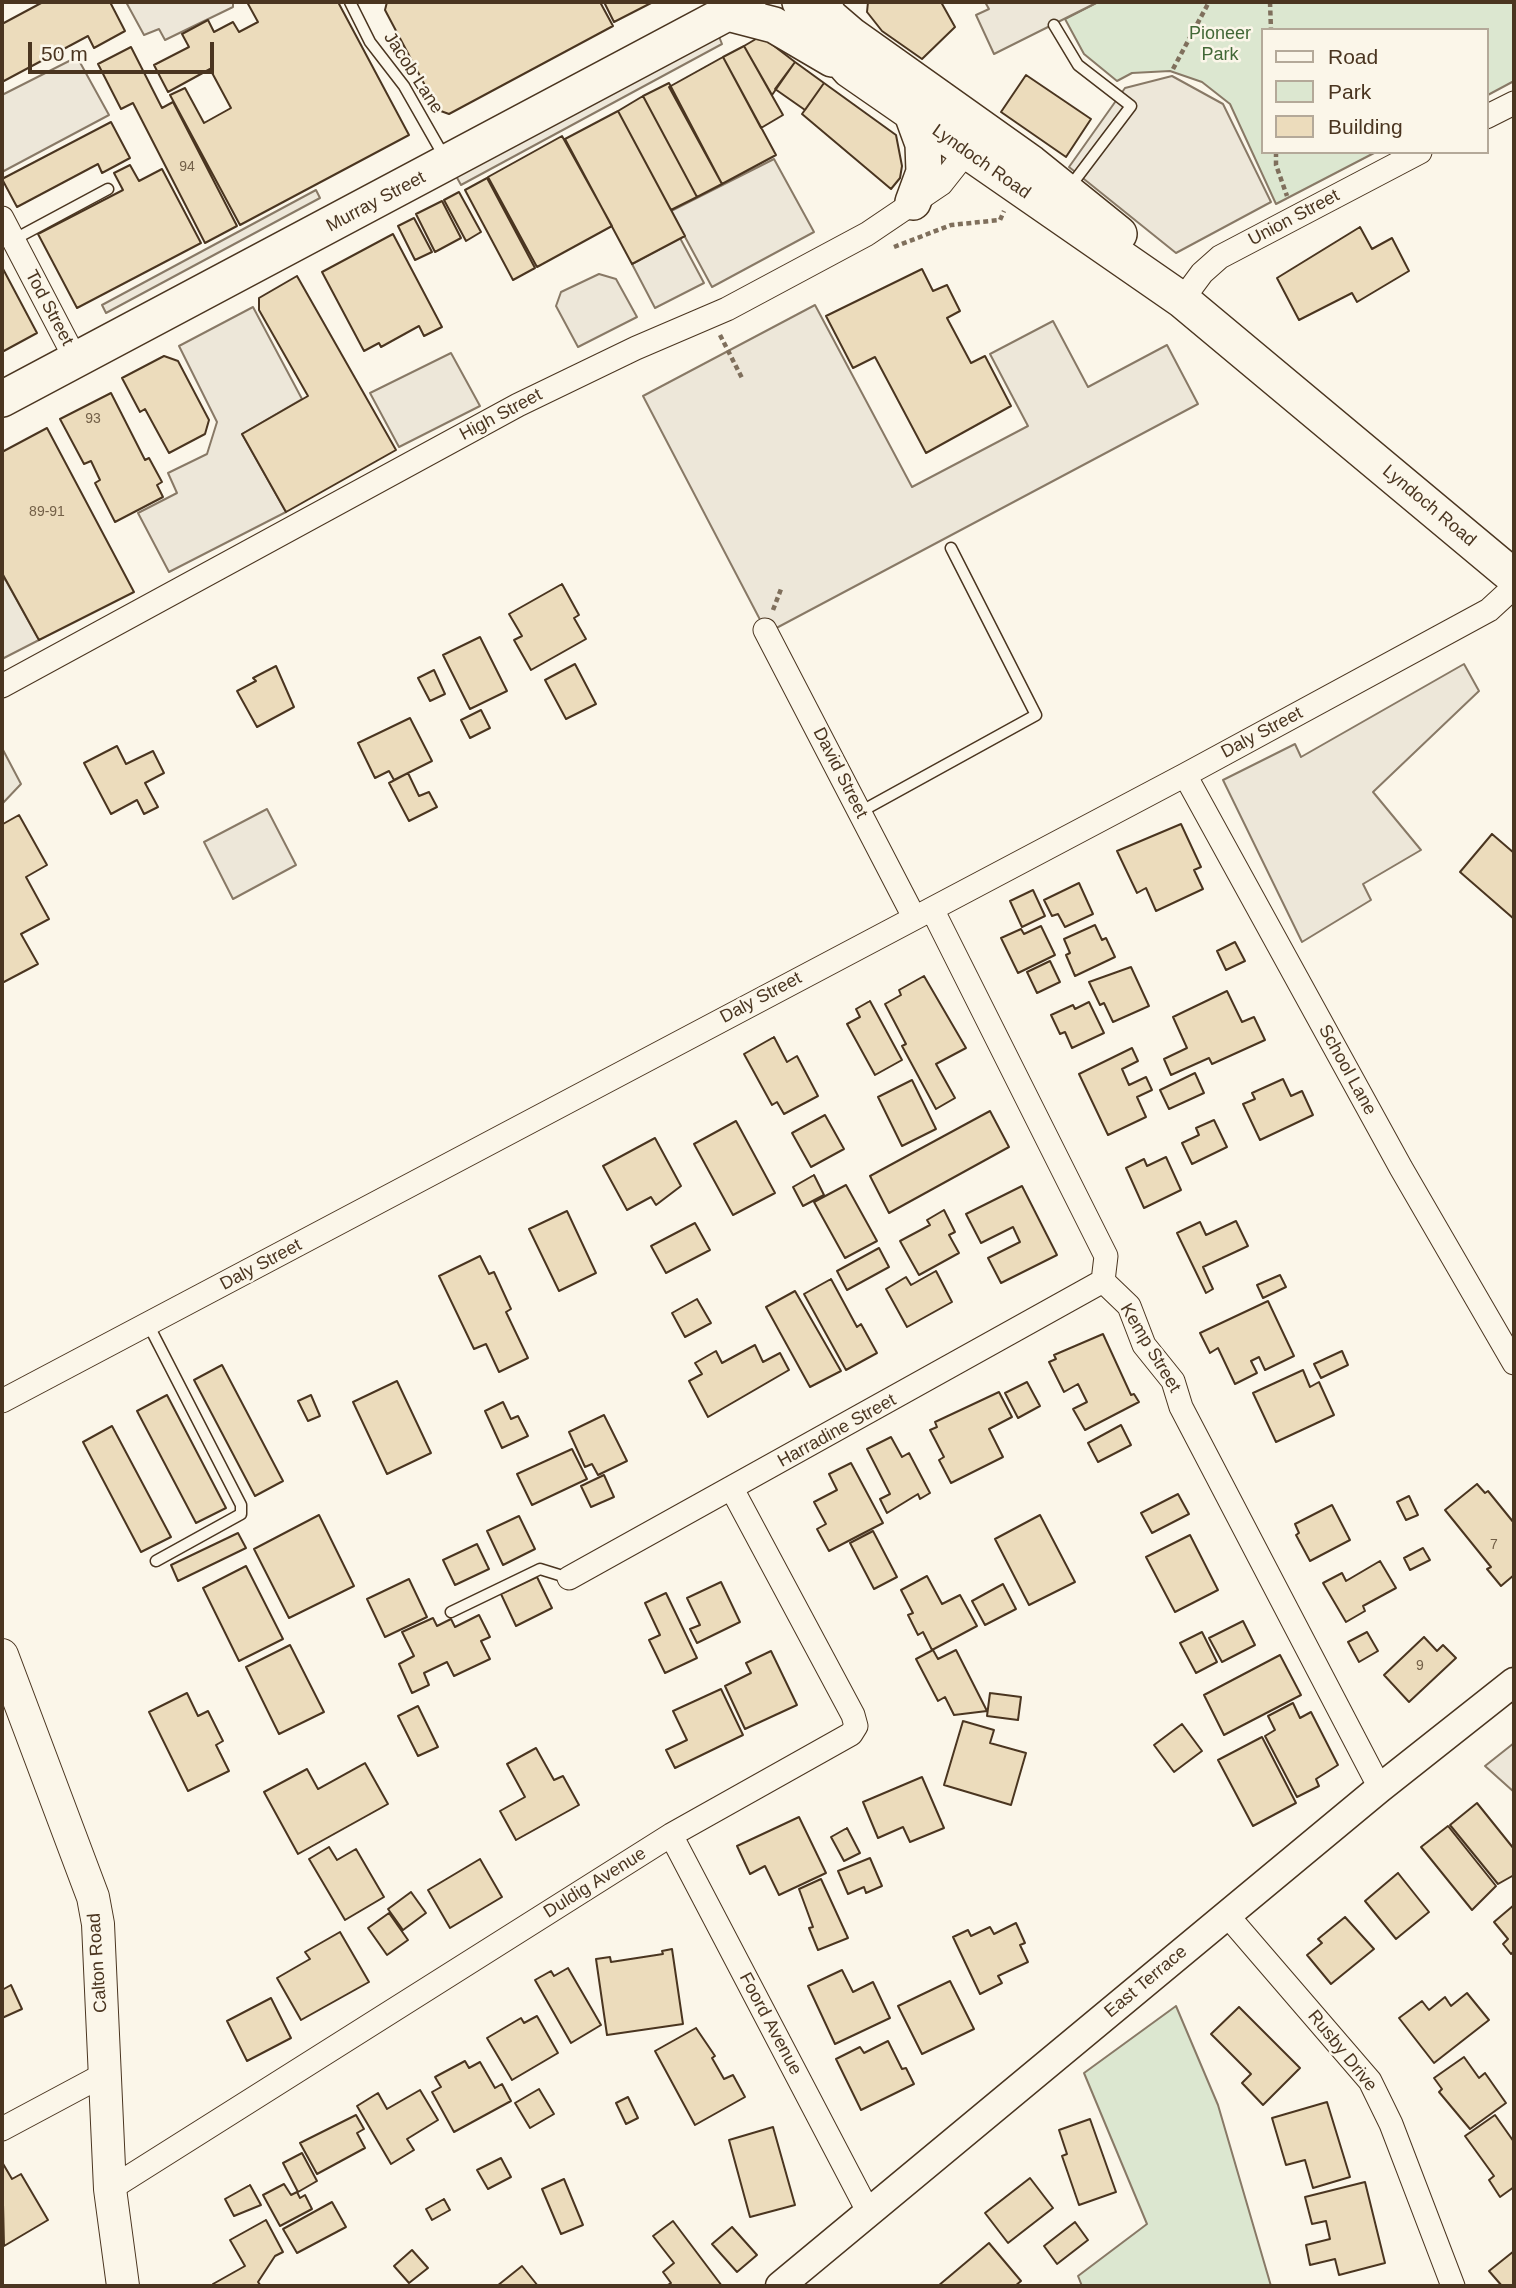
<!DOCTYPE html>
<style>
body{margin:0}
#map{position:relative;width:1516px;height:2288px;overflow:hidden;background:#fbf6e9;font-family:Helvetica,sans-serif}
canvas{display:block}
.frame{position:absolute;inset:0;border:4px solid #4a3520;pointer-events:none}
.legend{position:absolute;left:1261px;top:28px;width:228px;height:126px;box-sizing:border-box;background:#fbf6e9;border:2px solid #b4a999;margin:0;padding:9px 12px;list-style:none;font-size:21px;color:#4a3520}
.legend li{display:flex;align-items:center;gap:14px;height:35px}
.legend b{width:35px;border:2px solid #b4a999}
.scale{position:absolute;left:28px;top:42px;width:186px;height:32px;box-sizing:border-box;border:4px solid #4a3520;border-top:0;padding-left:9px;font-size:21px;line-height:24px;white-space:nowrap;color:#4a3520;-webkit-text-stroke:5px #fbf6e9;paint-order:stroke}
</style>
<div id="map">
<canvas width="1516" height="2288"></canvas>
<div class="frame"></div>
<ul class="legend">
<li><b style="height:9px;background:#fbf6e9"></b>Road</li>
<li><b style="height:19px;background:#dce7d0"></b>Park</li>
<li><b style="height:19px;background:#ecdcbc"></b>Building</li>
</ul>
<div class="scale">50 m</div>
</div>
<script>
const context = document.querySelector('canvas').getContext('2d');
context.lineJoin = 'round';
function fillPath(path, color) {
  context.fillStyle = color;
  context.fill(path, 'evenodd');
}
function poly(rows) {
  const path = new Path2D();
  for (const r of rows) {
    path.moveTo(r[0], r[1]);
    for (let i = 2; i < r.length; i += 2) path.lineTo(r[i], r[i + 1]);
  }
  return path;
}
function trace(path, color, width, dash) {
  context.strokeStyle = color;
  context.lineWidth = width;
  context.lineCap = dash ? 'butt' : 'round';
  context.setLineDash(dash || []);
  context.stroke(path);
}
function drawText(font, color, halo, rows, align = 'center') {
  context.font = font + ' Helvetica,sans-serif';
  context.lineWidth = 5;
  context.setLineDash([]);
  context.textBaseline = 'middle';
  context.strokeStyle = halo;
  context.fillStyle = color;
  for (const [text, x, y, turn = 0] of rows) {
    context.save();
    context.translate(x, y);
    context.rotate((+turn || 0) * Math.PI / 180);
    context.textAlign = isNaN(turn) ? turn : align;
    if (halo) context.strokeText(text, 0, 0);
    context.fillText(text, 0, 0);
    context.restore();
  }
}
const green = poly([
 [1098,2,1514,2,1514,81,1486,96,1486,30,1262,30,1262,152,1376,152,1276,204,1230,104,1202,82,1170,71,1132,73,1117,81,1084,54,1065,19,1098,2],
 [1176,2006,1218,2105,1271,2286,1082,2286,1078,2276,1147,2224,1084,2073,1176,2006]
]);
fillPath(green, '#dce7d0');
trace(green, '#887966', 2);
const parking = poly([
 [126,2,233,2,233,7,165,40,159,29,144,35,126,2],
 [985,2,1098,2,994,54,976,15,989,9,985,2],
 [718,34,722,44,461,185,455,174,718,34],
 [77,57,109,115,2,172,2,95,77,57],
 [1172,76,1223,104,1271,202,1176,253,1069,167,1125,88,1172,76],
 [774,159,814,232,712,287,671,211,774,159],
 [316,190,320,198,106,313,102,305,316,190],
 [680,238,704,283,655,308,632,264,680,238],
 [599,274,616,279,637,317,578,347,556,306,561,292,599,274],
 [815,305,912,487,1028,426,990,354,1053,321,1088,387,1167,345,1198,404,767,633,643,396,815,305],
 [253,307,302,399,242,434,286,512,169,572,138,513,177,493,168,473,207,454,217,422,179,346,253,307],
 [451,353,480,406,399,447,370,393,451,353],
 [5,579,39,640,2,659,2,581,5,579],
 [1464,664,1479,691,1373,792,1421,850,1363,884,1371,900,1302,942,1223,780,1295,744,1301,757,1464,664],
 [2,748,21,784,2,804,2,748],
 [267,809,296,865,233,899,204,842,267,809],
 [1514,1743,1514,1792,1485,1766,1514,1743]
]);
fillPath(parking, '#ede7d9');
trace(parking, '#887966', 2);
const building = poly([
 [43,2,110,2,125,31,94,48,88,36,2,82,2,24,43,2],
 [247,2,338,2,409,135,240,225,170,95,185,88,204,123,231,108,210,69,168,92,154,65,189,47,182,34,208,20,214,32,233,22,239,32,258,22,247,2],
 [387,2,600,2,613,26,449,114,438,110,385,10,387,2],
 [604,2,653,2,614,22,604,2],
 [868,2,941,2,955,27,922,59,882,31,867,12,868,2],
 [761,36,795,62,772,95,744,46,761,36],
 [744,46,783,115,761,128,723,57,744,46],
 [131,47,162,108,173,102,237,226,205,243,133,103,121,109,98,64,131,47],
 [723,57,776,155,722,184,669,87,723,57],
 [795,62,824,83,805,110,775,89,795,62],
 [1026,75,1091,119,1066,157,1001,112,1026,75],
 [669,83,722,184,697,197,643,96,669,83],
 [824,83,896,135,902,166,900,178,891,189,802,114,824,83],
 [643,96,697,197,671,210,618,111,643,96],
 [618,111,685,236,632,264,565,139,618,111],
 [111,122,130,158,102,173,98,164,17,207,2,179,111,122],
 [562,136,612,226,537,267,488,177,562,136],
 [130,165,139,181,162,169,201,243,77,308,38,234,123,190,114,173,130,165],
 [487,178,535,268,513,280,465,190,487,178],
 [459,192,481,232,466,241,444,200,459,192],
 [442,201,461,238,435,252,416,214,442,201],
 [414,218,432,252,415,260,398,226,414,218],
 [1360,227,1372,249,1392,238,1409,271,1357,302,1352,293,1299,320,1277,278,1360,227],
 [393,234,442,327,424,336,419,326,381,347,379,343,364,351,322,272,393,234],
 [2,267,37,333,2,352,2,267],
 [922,269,933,291,947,285,960,311,947,318,971,363,985,356,1011,406,926,453,875,357,853,368,826,316,922,269],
 [297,276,396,450,286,512,242,434,308,396,259,310,259,298,297,276],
 [164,356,178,361,209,420,205,434,169,453,145,409,140,412,122,378,164,356],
 [111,393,145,460,149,458,162,482,157,485,163,497,115,522,95,483,100,480,91,461,84,464,60,419,111,393],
 [47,428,134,592,39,640,2,573,2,452,47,428],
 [562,584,579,615,574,618,586,639,531,670,514,640,522,636,509,614,562,584],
 [480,637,507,691,470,709,443,655,480,637],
 [575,664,596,704,566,719,545,680,575,664],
 [276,666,294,707,257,727,237,691,256,681,253,678,276,666],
 [434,670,445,694,430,701,418,678,434,670],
 [481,710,490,728,470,738,461,720,481,710],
 [410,718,432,761,394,780,389,771,375,778,358,743,410,718],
 [117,746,126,764,153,751,164,773,145,783,158,807,144,814,137,800,111,814,84,763,117,746],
 [408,773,419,796,429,792,437,807,409,821,389,783,408,773],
 [19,815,47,865,26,877,49,919,21,934,38,964,2,983,2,821,3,824,19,815],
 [1181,824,1201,867,1194,870,1203,889,1156,911,1146,888,1137,893,1117,851,1181,824],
 [1492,834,1514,853,1514,919,1460,872,1492,834],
 [1079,883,1093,914,1065,927,1058,914,1052,916,1044,900,1079,883],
 [1033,890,1045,916,1022,927,1010,901,1033,890],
 [1095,925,1102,940,1106,938,1115,957,1075,976,1066,955,1070,953,1064,939,1095,925],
 [1041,926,1055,955,1018,973,1001,938,1021,929,1024,934,1041,926],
 [1235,942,1245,961,1226,970,1217,951,1235,942],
 [1050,961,1060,982,1037,993,1027,972,1050,961],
 [1131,967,1149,1006,1113,1022,1104,1003,1100,1005,1089,982,1131,967],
 [924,976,966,1048,936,1064,955,1098,936,1109,902,1046,906,1044,885,1004,901,995,899,990,924,976],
 [1227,991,1242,1022,1254,1017,1265,1040,1212,1064,1209,1058,1171,1075,1164,1059,1187,1048,1173,1017,1227,991],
 [870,1001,902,1060,875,1075,847,1024,860,1017,856,1009,870,1001],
 [1089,1002,1104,1033,1072,1048,1065,1032,1060,1034,1051,1015,1073,1005,1075,1009,1089,1002],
 [774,1037,787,1062,797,1056,818,1096,784,1114,777,1102,772,1105,744,1054,774,1037],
 [1132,1048,1138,1061,1122,1069,1129,1085,1146,1077,1152,1090,1137,1097,1146,1117,1108,1135,1079,1074,1132,1048],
 [1195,1073,1204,1093,1169,1109,1160,1090,1195,1073],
 [1283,1079,1291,1096,1302,1091,1313,1115,1260,1140,1243,1104,1255,1099,1252,1093,1283,1079],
 [912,1080,936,1129,902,1146,878,1097,912,1080],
 [990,1111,1009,1147,889,1213,870,1176,990,1111],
 [825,1115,844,1149,811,1167,792,1133,825,1115],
 [1214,1120,1227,1147,1192,1164,1182,1143,1199,1135,1196,1128,1214,1120],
 [736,1121,775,1193,733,1215,694,1144,736,1121],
 [655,1138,681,1186,656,1205,651,1197,627,1210,603,1166,655,1138],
 [1166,1157,1181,1190,1144,1208,1126,1168,1144,1159,1147,1166,1166,1157],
 [814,1175,824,1195,803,1206,793,1187,814,1175],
 [846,1185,877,1241,845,1258,814,1202,846,1185],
 [1022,1186,1057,1255,1001,1283,988,1258,1020,1242,1013,1227,981,1243,966,1214,1022,1186],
 [944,1210,955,1232,949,1235,959,1253,919,1275,900,1241,930,1225,927,1220,944,1210],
 [567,1211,596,1273,559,1291,529,1229,567,1211],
 [1236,1221,1248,1246,1203,1267,1213,1289,1206,1293,1177,1233,1200,1222,1206,1235,1236,1221],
 [695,1223,710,1250,666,1273,651,1246,695,1223],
 [879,1248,889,1267,847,1290,837,1271,879,1248],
 [480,1256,489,1274,494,1272,511,1309,506,1312,528,1358,499,1372,486,1344,474,1349,439,1276,480,1256],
 [936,1271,952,1302,907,1327,886,1289,906,1277,911,1285,936,1271],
 [1280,1275,1286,1287,1263,1298,1257,1285,1280,1275],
 [831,1279,857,1327,861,1324,877,1353,846,1370,804,1294,831,1279],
 [795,1291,841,1371,810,1387,766,1307,795,1291],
 [697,1299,711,1323,685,1337,672,1313,697,1299],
 [1268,1301,1294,1356,1265,1370,1259,1357,1251,1361,1257,1373,1235,1384,1218,1348,1210,1353,1200,1333,1268,1301],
 [1103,1334,1131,1395,1134,1394,1139,1402,1085,1430,1073,1409,1087,1402,1078,1384,1064,1392,1049,1362,1056,1359,1054,1355,1103,1334],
 [755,1345,763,1362,780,1353,789,1370,708,1417,689,1381,702,1374,695,1363,716,1351,722,1363,755,1345],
 [1342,1351,1348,1365,1321,1378,1314,1364,1342,1351],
 [222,1365,283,1481,255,1496,194,1380,222,1365],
 [1303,1370,1310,1387,1319,1382,1334,1415,1276,1442,1253,1393,1303,1370],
 [397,1381,431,1453,387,1474,353,1402,397,1381],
 [1027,1382,1040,1406,1018,1418,1005,1393,1027,1382],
 [999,1392,1012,1417,989,1429,1003,1457,951,1483,939,1460,944,1457,930,1430,937,1427,935,1422,999,1392],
 [167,1395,226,1508,196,1523,137,1411,167,1395],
 [311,1395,320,1416,308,1421,298,1401,311,1395],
 [503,1402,511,1419,518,1416,528,1436,502,1448,485,1411,503,1402],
 [604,1415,627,1461,598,1475,592,1464,585,1467,569,1432,604,1415],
 [1121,1425,1131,1445,1098,1462,1088,1443,1121,1425],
 [112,1426,171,1537,141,1552,83,1442,112,1426],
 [891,1437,902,1457,909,1453,930,1493,920,1499,918,1494,887,1513,880,1499,890,1494,867,1449,891,1437],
 [572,1449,587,1479,532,1505,517,1474,572,1449],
 [851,1463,883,1523,829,1551,817,1529,826,1524,814,1502,837,1490,829,1474,851,1463],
 [604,1475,614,1497,591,1507,581,1486,604,1475],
 [1477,1484,1485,1493,1488,1491,1514,1523,1514,1575,1501,1586,1487,1569,1491,1567,1445,1510,1477,1484],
 [1178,1494,1189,1514,1152,1533,1141,1513,1178,1494],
 [1409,1496,1418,1515,1406,1520,1397,1502,1409,1496],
 [1332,1505,1350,1540,1310,1561,1296,1535,1299,1533,1295,1524,1332,1505],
 [319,1515,354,1586,289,1618,254,1549,319,1515],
 [1040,1515,1075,1582,1029,1605,995,1539,1040,1515],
 [519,1516,535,1549,503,1565,487,1531,519,1516],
 [873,1531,897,1577,874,1589,850,1543,873,1531],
 [238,1533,246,1548,178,1581,171,1565,238,1533],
 [1190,1535,1218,1590,1175,1612,1146,1557,1190,1535],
 [477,1544,489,1569,455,1585,443,1560,477,1544],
 [1423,1548,1430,1560,1410,1570,1404,1558,1423,1548],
 [1380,1561,1396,1588,1363,1606,1365,1611,1346,1622,1323,1583,1342,1573,1346,1581,1380,1561],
 [246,1566,283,1639,239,1661,203,1588,246,1566],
 [927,1576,942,1604,960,1595,977,1626,932,1650,923,1632,918,1635,908,1615,913,1613,901,1590,927,1576],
 [537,1577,552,1608,516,1626,501,1594,537,1577],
 [409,1579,427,1617,385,1637,367,1599,409,1579],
 [721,1582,740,1622,697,1643,690,1629,700,1625,687,1598,721,1582],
 [1003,1584,1016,1609,985,1625,972,1601,1003,1584],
 [666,1593,697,1658,665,1673,649,1640,660,1635,645,1603,666,1593],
 [479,1615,490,1637,481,1641,490,1659,454,1676,447,1662,424,1673,429,1685,412,1693,399,1664,414,1656,402,1632,433,1618,437,1626,451,1619,455,1627,479,1615],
 [1243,1621,1255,1645,1222,1662,1209,1638,1243,1621],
 [1202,1632,1217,1662,1196,1673,1180,1643,1202,1632],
 [1367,1632,1378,1651,1359,1662,1348,1642,1367,1632],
 [1424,1637,1437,1651,1443,1645,1456,1658,1409,1702,1384,1675,1424,1637],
 [290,1645,324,1712,279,1734,246,1667,290,1645],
 [933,1650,938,1659,956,1650,987,1711,954,1715,945,1697,938,1701,916,1659,933,1650],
 [771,1651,797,1705,745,1729,725,1686,751,1673,746,1663,771,1651],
 [1280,1655,1301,1695,1224,1735,1204,1695,1280,1655],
 [721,1689,743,1735,675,1768,666,1750,687,1740,673,1711,721,1689],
 [187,1693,198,1716,208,1711,223,1741,216,1745,229,1771,188,1791,149,1712,187,1693],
 [990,1693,1021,1697,1018,1720,987,1716,990,1693],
 [1293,1703,1300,1718,1311,1712,1338,1765,1316,1779,1319,1786,1297,1797,1265,1736,1275,1730,1268,1716,1293,1703],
 [418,1706,438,1747,418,1756,398,1716,418,1706],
 [963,1721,994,1730,990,1743,1026,1753,1011,1805,944,1785,963,1721],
 [1182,1724,1202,1751,1174,1772,1154,1745,1182,1724],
 [1262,1737,1296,1803,1253,1826,1218,1760,1262,1737],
 [536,1748,554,1780,563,1776,579,1805,516,1840,500,1811,525,1797,507,1764,536,1748],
 [365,1763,388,1804,298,1854,264,1792,307,1769,318,1789,365,1763],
 [922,1777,944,1828,910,1842,903,1827,878,1838,863,1802,922,1777],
 [1477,1803,1514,1849,1514,1875,1498,1884,1450,1825,1477,1803],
 [799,1817,826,1873,779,1895,765,1866,750,1874,737,1846,799,1817],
 [1448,1826,1496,1886,1472,1910,1421,1847,1448,1826],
 [847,1828,860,1853,844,1861,831,1837,847,1828],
 [329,1847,337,1860,356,1849,384,1897,345,1920,309,1859,329,1847],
 [870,1858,882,1886,866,1893,864,1887,848,1894,838,1871,870,1858],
 [480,1859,502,1897,450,1928,428,1890,480,1859],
 [1398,1873,1429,1912,1396,1939,1365,1901,1398,1873],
 [821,1879,848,1938,818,1950,809,1928,813,1927,799,1889,821,1879],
 [411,1892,426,1913,403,1930,388,1909,411,1892],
 [1514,1905,1514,1951,1511,1954,1503,1944,1508,1939,1494,1922,1514,1905],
 [389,1913,408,1940,387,1955,368,1928,389,1913],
 [1345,1917,1374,1949,1331,1984,1307,1955,1322,1943,1318,1939,1345,1917],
 [1016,1923,1025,1943,1020,1945,1028,1962,998,1976,1002,1983,980,1994,953,1937,968,1930,971,1936,990,1927,994,1934,1016,1923],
 [340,1932,369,1982,301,2020,277,1978,310,1959,305,1952,340,1932],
 [672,1949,683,2024,607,2035,596,1959,610,1957,611,1962,663,1954,662,1951,672,1949],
 [568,1968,601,2025,571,2043,535,1980,551,1971,554,1976,568,1968],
 [842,1970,853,1992,873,1982,890,2018,835,2044,808,1986,842,1970],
 [950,1981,974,2029,922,2054,898,2006,950,1981],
 [11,1985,22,2009,2,2018,2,1990,11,1985],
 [1467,1993,1489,2020,1434,2063,1399,2018,1422,2001,1429,2010,1445,1997,1451,2006,1467,1993],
 [271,1998,291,2038,247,2061,227,2021,271,1998],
 [1239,2007,1300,2068,1263,2105,1242,2083,1251,2074,1211,2034,1239,2007],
 [537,2016,558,2053,512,2080,487,2038,521,2018,524,2023,537,2016],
 [696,2028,715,2056,712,2058,724,2079,733,2075,745,2097,695,2125,655,2051,696,2028],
 [888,2041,902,2069,906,2068,914,2084,861,2110,836,2059,860,2047,864,2053,888,2041],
 [1464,2057,1479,2078,1485,2073,1506,2103,1470,2129,1439,2092,1442,2089,1434,2078,1464,2057],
 [465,2061,469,2068,480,2062,495,2088,502,2084,511,2101,454,2132,432,2092,441,2087,435,2077,465,2061],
 [539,2089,554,2114,530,2128,515,2103,539,2089],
 [420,2090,438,2120,407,2139,414,2150,391,2164,357,2106,378,2093,387,2109,420,2090],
 [628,2097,638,2118,626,2124,616,2103,628,2097],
 [1327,2102,1350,2177,1313,2188,1305,2160,1286,2165,1272,2118,1327,2102],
 [356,2115,364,2129,357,2133,365,2148,317,2174,300,2143,356,2115],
 [1495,2115,1514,2142,1514,2187,1500,2197,1489,2180,1494,2176,1465,2136,1495,2115],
 [1090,2119,1116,2192,1079,2205,1062,2156,1067,2154,1059,2130,1090,2119],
 [773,2127,795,2205,750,2217,729,2140,773,2127],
 [302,2153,317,2181,298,2192,283,2163,302,2153],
 [501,2158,511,2177,488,2189,477,2170,501,2158],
 [2,2162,12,2179,21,2174,48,2220,4,2246,2,2162],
 [1030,2178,1053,2208,1008,2243,985,2213,1030,2178],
 [564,2179,583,2225,561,2234,542,2189,564,2179],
 [1365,2182,1385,2263,1339,2275,1335,2259,1310,2265,1306,2245,1330,2239,1326,2221,1312,2224,1305,2197,1365,2182],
 [284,2184,291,2195,297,2192,300,2198,305,2195,312,2209,280,2226,263,2195,284,2184],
 [250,2185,261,2205,234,2216,225,2199,250,2185],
 [444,2199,450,2210,432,2220,426,2209,444,2199],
 [332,2202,346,2227,297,2253,283,2229,332,2202],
 [266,2220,283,2252,275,2256,258,2282,261,2286,215,2286,213,2284,245,2266,230,2240,266,2220],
 [673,2221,722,2286,666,2286,671,2283,663,2272,674,2263,653,2236,673,2221],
 [1075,2222,1088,2240,1057,2264,1044,2246,1075,2222],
 [732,2227,757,2255,737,2272,712,2244,732,2227],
 [989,2243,1021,2281,1015,2286,938,2286,989,2243],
 [412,2250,428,2268,409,2283,394,2266,412,2250],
 [1514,2251,1514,2286,1502,2286,1489,2271,1514,2251],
 [522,2266,538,2286,497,2286,522,2266]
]);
fillPath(building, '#ecdcbc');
trace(building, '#4a3520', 2);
const service = poly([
 [350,2,370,42,404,86,445,158],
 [1054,25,1078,65,1131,106,1069,188],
 [13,240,108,189],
 [860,812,1036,715,951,548],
 [148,1324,241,1505,241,1514,156,1561],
 [451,1612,540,1569,569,1578]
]);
const minor = poly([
 [1486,117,1514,103],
 [2,218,76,360],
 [1182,300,1202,273,1220,257,1420,152],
 [765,630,914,917],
 [2,686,518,405,636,348,727,309,867,234,941,184,975,141],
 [1185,775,1401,1168,1514,1363],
 [932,909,1106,1256,1103,1281],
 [1103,1281,1129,1306,1144,1345,1173,1381,1181,1407,1380,1788],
 [2,1401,1185,775,1489,610,1514,587],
 [569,1578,1103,1281],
 [671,1835,869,2213],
 [1227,1915,1370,2081,1391,2124,1453,2286],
 [2,2129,103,2075],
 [110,2189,671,1835,851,1734,856,1726,853,1715,732,1489]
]);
const tertiary = poly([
 [780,2286,1380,1788,1514,1682]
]);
const secondary = poly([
 [2,1655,93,1897,98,1924,110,2189,123,2286]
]);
const primary = poly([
 [800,2,825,42,850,70,1182,300,1514,577],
 [822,4,830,17,851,35,1031,163,1119,234],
 [728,13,774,25,832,59],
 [912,114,923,144,924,172,913,202],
 [2,399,748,2]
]);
trace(service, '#4a3520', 13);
trace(minor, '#4a3520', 25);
trace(tertiary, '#4a3520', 31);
trace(secondary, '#4a3520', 34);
trace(primary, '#4a3520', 38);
trace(poly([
 [1270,2,1271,30],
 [1173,69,1209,2],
 [1276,152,1276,165,1287,196],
 [894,247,951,225,1000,220,1004,211],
 [720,335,743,380],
 [773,610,781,589]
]), '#7f6f5c', 4.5, [5, 3.5]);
trace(service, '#fbf6e9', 10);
trace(minor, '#fbf6e9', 23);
trace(tertiary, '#fbf6e9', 28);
trace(secondary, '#fbf6e9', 32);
trace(primary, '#fbf6e9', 35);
drawText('14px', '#725f47', null, [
 ["94",187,167],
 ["93",93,419],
 ["89-91",47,512],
 ["7",1494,1545],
 ["9",1420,1666]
]);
drawText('18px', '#436837', '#fbf6e9', [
 ["Pioneer",1220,34],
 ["Park",1220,55]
]);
drawText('18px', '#4a3520', '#fbf6e9', [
 ["Jacob Lane",413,73,57],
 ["Lyndoch Road",981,162,35],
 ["Murray Street",376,202,-28],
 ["Union Street",1294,218,-28],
 ["Tod Street",49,308,62],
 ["High Street",501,415,-28],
 ["Lyndoch Road",1429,506,40],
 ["Daly Street",1262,733,-28],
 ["David Street",840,773,63],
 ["Daly Street",761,998,-28],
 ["School Lane",1347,1070,61],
 ["Daly Street",261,1265,-28],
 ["Kemp Street",1150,1348,59],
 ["Harradine Street",837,1431,-29],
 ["Duldig Avenue",595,1883,-32],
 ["Calton Road",98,1963,-94],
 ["East Terrace",1146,1982,-40],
 ["Foord Avenue",770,2024,62],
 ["Rusby Drive",1342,2051,51]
]);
</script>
